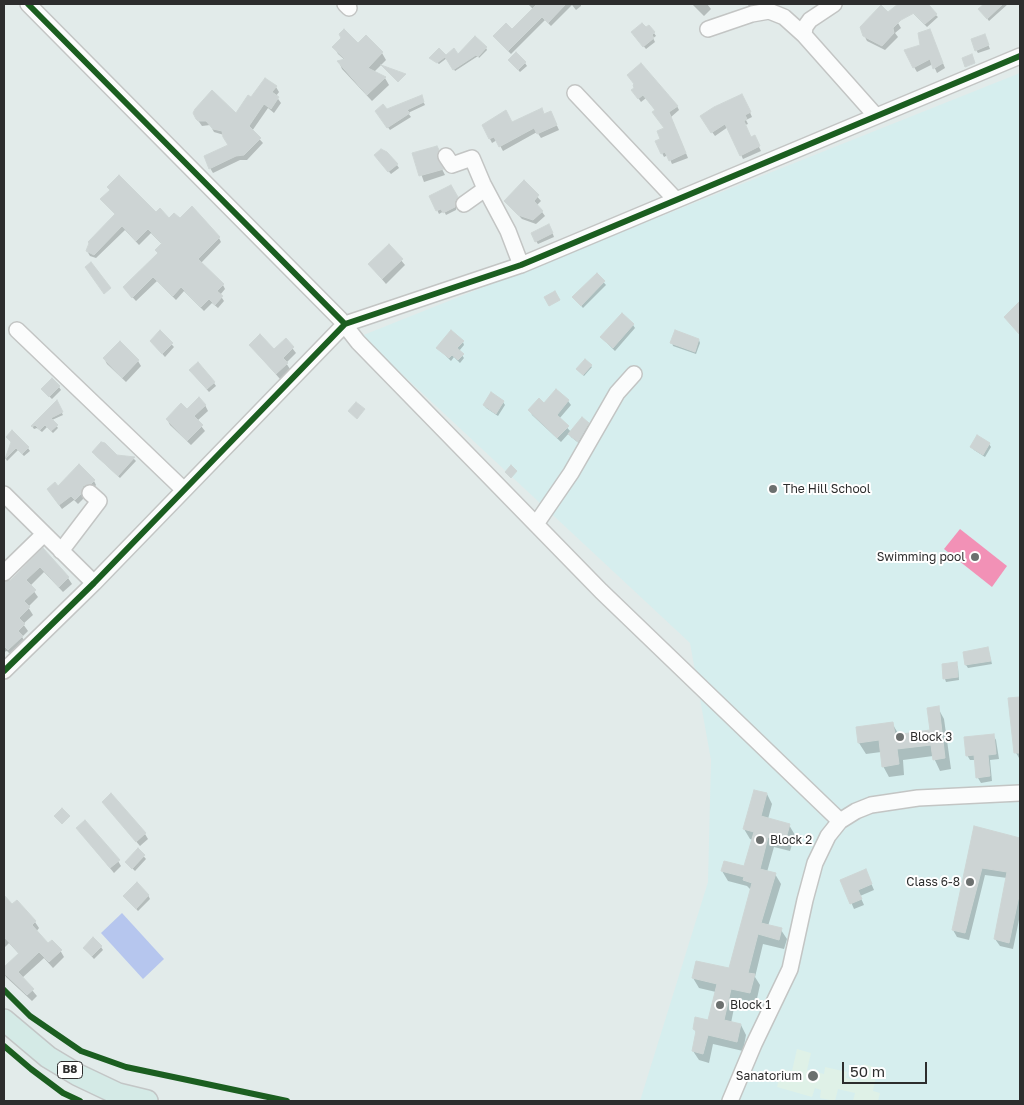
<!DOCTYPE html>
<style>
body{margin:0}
#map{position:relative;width:1024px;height:1105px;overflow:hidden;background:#e2ebea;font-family:"Golos Text",sans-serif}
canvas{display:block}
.frame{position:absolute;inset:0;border:5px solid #2d2d2d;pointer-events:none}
.scale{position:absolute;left:842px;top:1062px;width:85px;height:22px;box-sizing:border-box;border:2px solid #2d2d2d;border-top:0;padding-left:6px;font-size:15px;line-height:18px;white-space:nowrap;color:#2d2d2d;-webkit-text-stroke:4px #fff;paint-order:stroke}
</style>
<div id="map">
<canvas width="1024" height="1105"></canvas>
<div class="frame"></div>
<div class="scale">50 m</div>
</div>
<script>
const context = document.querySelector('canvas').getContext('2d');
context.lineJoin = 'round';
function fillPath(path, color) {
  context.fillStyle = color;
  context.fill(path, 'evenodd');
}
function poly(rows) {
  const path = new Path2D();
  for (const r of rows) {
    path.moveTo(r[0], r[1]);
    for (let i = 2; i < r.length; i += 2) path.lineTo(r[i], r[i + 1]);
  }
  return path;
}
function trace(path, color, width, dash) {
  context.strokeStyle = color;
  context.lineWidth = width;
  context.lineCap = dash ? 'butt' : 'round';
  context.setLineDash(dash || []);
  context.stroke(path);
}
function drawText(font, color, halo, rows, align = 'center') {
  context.font = font + ' "Golos Text",sans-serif';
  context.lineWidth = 4;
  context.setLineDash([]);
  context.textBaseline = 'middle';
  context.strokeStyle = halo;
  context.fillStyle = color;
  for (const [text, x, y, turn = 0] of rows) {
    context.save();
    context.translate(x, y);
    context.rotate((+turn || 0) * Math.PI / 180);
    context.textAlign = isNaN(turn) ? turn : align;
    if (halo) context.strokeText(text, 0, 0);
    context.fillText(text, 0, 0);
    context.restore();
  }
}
fillPath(poly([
 [1020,73,1020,1101,640,1101,708,882,711,760,690,643,361,336]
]), '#d6eeee');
fillPath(poly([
 [797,1049,811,1053,807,1070,824,1074,825,1067,847,1072,846,1078,860,1081,864,1064,878,1068,873,1091,880,1093,878,1101,853,1101,855,1093,838,1089,835,1101,820,1098,821,1090,815,1088,812,1097,777,1087,781,1069,792,1071]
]), '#dff1e7');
fillPath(poly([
 [122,913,164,959,143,979,101,933]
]), '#b6c6ee');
fillPath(poly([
 [960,529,1007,566,992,587,944,549]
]), '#f291b6');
fillPath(poly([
 [528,4,581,4,581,6,576,10,572,5,551,26,545,20,511,54,494,37,512,30,533,9],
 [692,4,707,4,711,9,704,16],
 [748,4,761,4,761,5,749,8],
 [904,4,924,4,938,17,927,27],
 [986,4,1008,4,989,21,980,9],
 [898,23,901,28,895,33,898,37,885,50,867,41,864,35],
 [646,29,654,33,656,36,653,38,655,42,646,49,634,35],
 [342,38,382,53,386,60,374,72,385,78,389,85,372,101,342,69,339,62,345,60,338,54,334,47],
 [986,39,990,49,978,53,976,50],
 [934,41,945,68,937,73,933,64,917,72,914,67],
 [486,48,487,50,479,58,478,56,455,71,447,58,439,64,431,58,458,56],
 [509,60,525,63,527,66,520,72],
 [276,87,279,92,276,96,281,103,274,113,268,108,252,131,263,143,247,160,240,160,213,173,210,168,229,145,224,135,214,132,210,125,202,126,197,119,236,115,252,99],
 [633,90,677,106,679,110,671,117,688,158,672,164,668,155,664,157,662,153,662,140,665,129,656,111,646,98,641,102],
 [421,97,425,105,408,113,411,117,390,130,378,114],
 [744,99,752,117,746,120,748,124,745,125,751,138,756,141,761,151,743,159,728,127,715,136,704,121],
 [544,115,553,117,559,130,541,138,537,132,503,151,497,140,492,143,483,125,512,124],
 [437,147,441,157,439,163,445,175,424,182,414,154],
 [377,158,397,165,399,168,391,174],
 [524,182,541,201,537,205,545,216,536,224,522,219,505,201],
 [451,186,459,201,456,204,456,210,446,215,444,211,439,214,431,197],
 [102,199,156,214,169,220,180,220,219,238,221,242,201,263,223,285,225,289,220,295,224,301,218,308,212,303,204,311,184,291,176,300,157,281,136,301,124,288,159,254,162,244,151,233,139,245,125,230,96,258,90,256,87,251,116,215],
 [551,229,554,237,538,244,536,241],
 [389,246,405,265,386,284,369,264],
 [597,275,606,285,583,308,576,300],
 [633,325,635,328,615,351,602,338],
 [160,332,174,347,165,357,151,341],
 [286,340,296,353,286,363,290,369,280,379,250,345,274,350],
 [699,340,700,343,696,354,673,346,672,342],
 [120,342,138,361,141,366,126,382,107,364,104,358],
 [463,342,464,345,459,351,464,358,460,363,454,357,451,361,438,348],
 [585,361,592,367,584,376,578,370],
 [193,374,214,383,216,386,209,392],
 [59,387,61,390,52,399,45,392],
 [491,394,503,402,505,405,498,416,486,408,484,405],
 [568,401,571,405,559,419,571,432,588,424,590,427,580,444,571,437,569,433,561,442,532,415,530,410,545,405],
 [56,402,63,415,52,420,58,428,53,433,47,427,42,432,37,428,34,429,32,426],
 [205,405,208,411,197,421,205,431,191,445,170,425,167,419],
 [7,437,28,448,30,451,24,456,18,450,7,461,6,459,12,443],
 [989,444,991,447,985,457,974,450,972,447],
 [95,455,134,459,136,461,120,478],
 [94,481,96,485,94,488,86,491,83,499,78,504,74,500,62,509,48,490],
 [43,550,68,578,72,584,63,592,44,572,30,586,38,597,28,607,33,615,23,624,28,631,22,637,26,643,12,656,7,651,4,652,4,584,11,581],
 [988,649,992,664,968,668,966,665],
 [956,664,958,667,959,680,946,682,945,679],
 [1020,698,1020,758,1019,758,1015,751,1010,699],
 [938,708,944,719,951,769,940,771,933,756,903,760,904,775,889,777,883,766,881,752,866,754,859,743,892,723,899,735,931,731],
 [993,735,996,740,999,759,990,760,992,781,981,783,978,778,976,760,970,760,967,755],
 [767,794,772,804,768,819,789,825,795,835,790,851,774,847,767,872,775,874,781,884,768,926,781,930,787,939,784,949,763,944,755,977,760,985,756,1003,736,998,731,1023,741,1025,746,1035,743,1051,713,1044,709,1063,699,1060,693,1051,697,1034,694,1028,709,1022,716,992,699,988,693,978,730,970,751,890,747,886,728,881,722,871,745,868,753,840,750,839,744,829],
 [107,807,145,834,148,839,140,846],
 [77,828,118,861,121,866,114,873],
 [975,828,1020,839,1020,915,1013,949,1000,946,995,939,1007,878,985,875,969,940,957,937,953,930],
 [138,850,146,859,135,871,127,863],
 [868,876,874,890,860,896,864,905,854,909,842,881],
 [148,895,150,899,138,911,125,897],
 [4,897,12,906,35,922,39,928,36,932,48,945,60,950,64,957,53,968,44,958,22,978,37,996,32,1001,6,977,4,973,4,969,19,954,9,943,4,948],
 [101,947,103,950,94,959,84,948]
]), '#0003');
const building = poly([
 [537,4,566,4,548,23,542,17,508,51,493,36,506,23,512,29,537,4],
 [898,4,931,4,929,5,937,14,925,24,914,13,901,20,893,28,894,33,882,46,863,36,860,27,881,5,888,12,898,4],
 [984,4,1003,4,987,19,978,9,984,4],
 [642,23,646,27,649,25,655,32,652,35,654,38,643,47,631,32,642,23],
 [344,29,358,43,366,35,383,52,368,68,386,77,367,95,337,61,345,59,332,47,341,38,339,34,344,29],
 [930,29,943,63,933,69,930,59,913,68,904,50,920,45,918,33,930,29],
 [985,34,989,45,975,51,971,39,985,34],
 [475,36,487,47,478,57,476,55,453,70,445,57,437,63,429,58,439,48,446,55,454,48,458,54,475,36],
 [516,52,526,62,518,70,508,60,516,52],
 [972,54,975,63,965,67,962,58,972,54],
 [641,63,678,106,669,112,686,153,669,161,665,152,661,154,655,141,660,139,657,131,664,128,652,112,655,110,643,95,638,99,631,90,634,88,633,85,634,84,627,75,641,63],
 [381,65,406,74,398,82,381,65],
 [265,78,277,86,272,92,279,97,271,109,264,104,249,126,261,138,244,155,236,156,209,169,204,156,228,145,223,137,222,131,213,129,206,121,198,121,196,119,193,113,195,109,212,90,236,113,248,95,251,97,265,78],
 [742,94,751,112,745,115,747,119,744,121,751,137,755,135,760,146,740,156,725,124,711,133,700,116,714,107,742,94],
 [422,95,424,102,407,110,410,113,387,128,375,111,383,104,387,109,422,95],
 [542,108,544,114,551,111,557,125,537,134,534,128,499,147,494,137,489,139,482,125,506,110,512,122,542,108],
 [437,146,439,150,437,157,444,169,419,176,412,153,437,146],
 [381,149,387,152,398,164,388,172,374,155,381,149],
 [119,175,156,212,160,208,169,218,174,213,180,218,192,206,220,237,198,259,224,284,217,291,223,296,215,305,209,299,201,307,181,287,173,296,153,277,132,298,123,287,158,253,155,250,162,243,148,229,136,241,122,226,94,255,86,251,89,243,88,242,115,214,100,199,110,190,107,187,119,175],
 [524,180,539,195,534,201,543,211,533,220,518,215,504,201,524,180],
 [451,185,458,197,455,201,455,207,443,213,441,209,436,211,429,196,451,185],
 [549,224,553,233,535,242,531,233,549,224],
 [389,244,403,259,382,279,368,264,389,244],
 [91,262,111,288,104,294,85,267,91,262],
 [597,273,605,281,581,306,572,297,597,273],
 [555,291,560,300,549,306,544,297,555,291],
 [1020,301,1020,335,1004,317,1020,301],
 [622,313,634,324,613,348,600,337,622,313],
 [160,330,173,343,162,354,150,341,160,330],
 [451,330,464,341,457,348,464,354,458,360,452,355,449,358,436,348,451,330],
 [675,330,699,339,695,352,670,343,675,330],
 [260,334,274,349,286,338,294,347,283,358,288,363,276,374,249,345,260,334],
 [120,341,139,360,122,378,103,358,120,341],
 [585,359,592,365,583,375,576,369,585,359],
 [198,362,215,382,207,389,189,370,198,362],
 [52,378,60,386,49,397,41,389,52,378],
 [556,389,569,400,557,415,569,426,557,438,528,410,539,398,544,403,556,389],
 [491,392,504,401,496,414,483,405,491,392],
 [199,397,206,405,194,416,203,425,187,441,166,419,181,403,187,409,199,397],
 [57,400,63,412,51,418,58,425,51,431,45,425,40,430,35,425,32,427,31,426,57,400],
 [356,402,365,409,357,419,348,411,356,402],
 [582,417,589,423,578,442,568,434,582,417],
 [12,430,29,447,22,454,16,448,5,459,11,442,6,437,12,430],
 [977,435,990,443,983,455,970,447,977,435],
 [101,442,105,443,117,455,135,457,118,476,92,452,101,442],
 [79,464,95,480,91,484,83,486,81,494,75,500,71,496,59,505,47,489,55,482,58,486,79,464],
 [511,465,517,471,511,478,505,472,511,465],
 [43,548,69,577,59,587,40,567,26,580,36,590,24,601,30,607,19,618,25,624,18,631,23,636,8,650,4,646,4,582,11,580,43,548],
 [988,647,991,661,965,665,963,652,988,647],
 [957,662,958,677,943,679,942,664,957,662],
 [1020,697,1020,753,1014,753,1008,698,1020,697],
 [939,706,945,758,933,760,931,745,897,749,899,764,882,767,879,740,858,743,856,727,893,722,895,735,930,730,927,708,939,706],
 [994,734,996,754,988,755,990,776,976,778,974,755,966,756,964,737,994,734],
 [754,790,767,793,761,816,790,824,785,842,768,837,760,869,776,873,761,923,782,928,779,940,758,934,748,973,755,974,750,993,731,989,724,1020,741,1024,737,1042,708,1035,703,1054,692,1051,696,1031,693,1029,695,1017,708,1020,717,984,692,978,696,961,729,968,752,883,743,880,744,877,721,871,724,861,744,866,754,832,743,829,754,790],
 [111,793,146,833,136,842,102,802,111,793],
 [62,808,70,816,62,824,54,816,62,808],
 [85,820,120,860,110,868,76,828,85,820],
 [974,826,1020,838,1020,891,1009,943,994,939,1007,872,982,868,965,933,952,930,974,826],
 [138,848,145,855,132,869,125,862,138,848],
 [866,869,872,884,858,890,862,899,850,904,840,880,866,869],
 [137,882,149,895,136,909,123,896,137,882],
 [4,895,12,904,17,900,36,921,32,925,48,943,52,940,62,950,49,962,39,952,18,972,34,989,27,995,4,973,4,967,19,953,4,937,4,895],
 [93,937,102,946,92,956,83,948,93,937]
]);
fillPath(building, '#cdd4d4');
trace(building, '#ced6d5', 1);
const minor = poly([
 [28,4,340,319,358,342,601,591,840,821],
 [345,4,349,8],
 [708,29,752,14,769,11,784,17,804,35,876,116],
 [804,35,805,27,810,20,834,4],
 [575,93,676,200],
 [446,156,452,165,472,158,483,184,508,231,521,265],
 [464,204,485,189],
 [17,330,184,490],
 [4,494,94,583],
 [536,524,571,473,617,393,634,374],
 [61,551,99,501,90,493],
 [4,573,44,534],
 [4,671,94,583,345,324,521,265,1020,56],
 [730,1101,754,1044,790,969,805,900,815,863,828,836,840,821,856,811,871,805,918,798,1020,793]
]);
const highway = poly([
 [4,1020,48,1057,78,1075,118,1094,147,1101]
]);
trace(minor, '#c3c5c4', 18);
trace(highway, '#c3c6c6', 24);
trace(minor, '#fbfcfc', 15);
trace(highway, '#d4eae6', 21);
trace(poly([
 [28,4,345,324],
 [4,671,94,583,345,324,521,265,1020,56],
 [4,990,30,1016,81,1051,126,1067,287,1101],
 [4,1046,31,1069,63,1093,80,1101]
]), '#1b5e20', 6);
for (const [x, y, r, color] of [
 [773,489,5,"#6c706f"],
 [975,557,5,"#6c706f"],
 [900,737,5,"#6c706f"],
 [760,840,5,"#6c706f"],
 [970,882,5,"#6c706f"],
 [720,1005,5,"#6c706f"],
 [813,1076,6,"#6c706f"]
]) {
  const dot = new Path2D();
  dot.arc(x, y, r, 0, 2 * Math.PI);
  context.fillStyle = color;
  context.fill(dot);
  trace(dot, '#fff', 2);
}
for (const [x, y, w] of [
 [70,1070,25]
]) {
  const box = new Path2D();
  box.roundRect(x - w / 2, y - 8.5, w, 17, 4);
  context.fillStyle = '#fff';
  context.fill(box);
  trace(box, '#2d2d2d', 1);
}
drawText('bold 11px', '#2d2d2d', null, [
 ["B8",70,1070]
]);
drawText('12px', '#2d2d2d', '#fff', [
 ["The Hill School",783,489],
 ["Swimming pool",965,557,"right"],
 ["Block 3",910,737],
 ["Block 2",770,840],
 ["Class 6-8",960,882,"right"],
 ["Block 1",730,1005],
 ["Sanatorium",802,1076,"right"]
], 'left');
</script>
